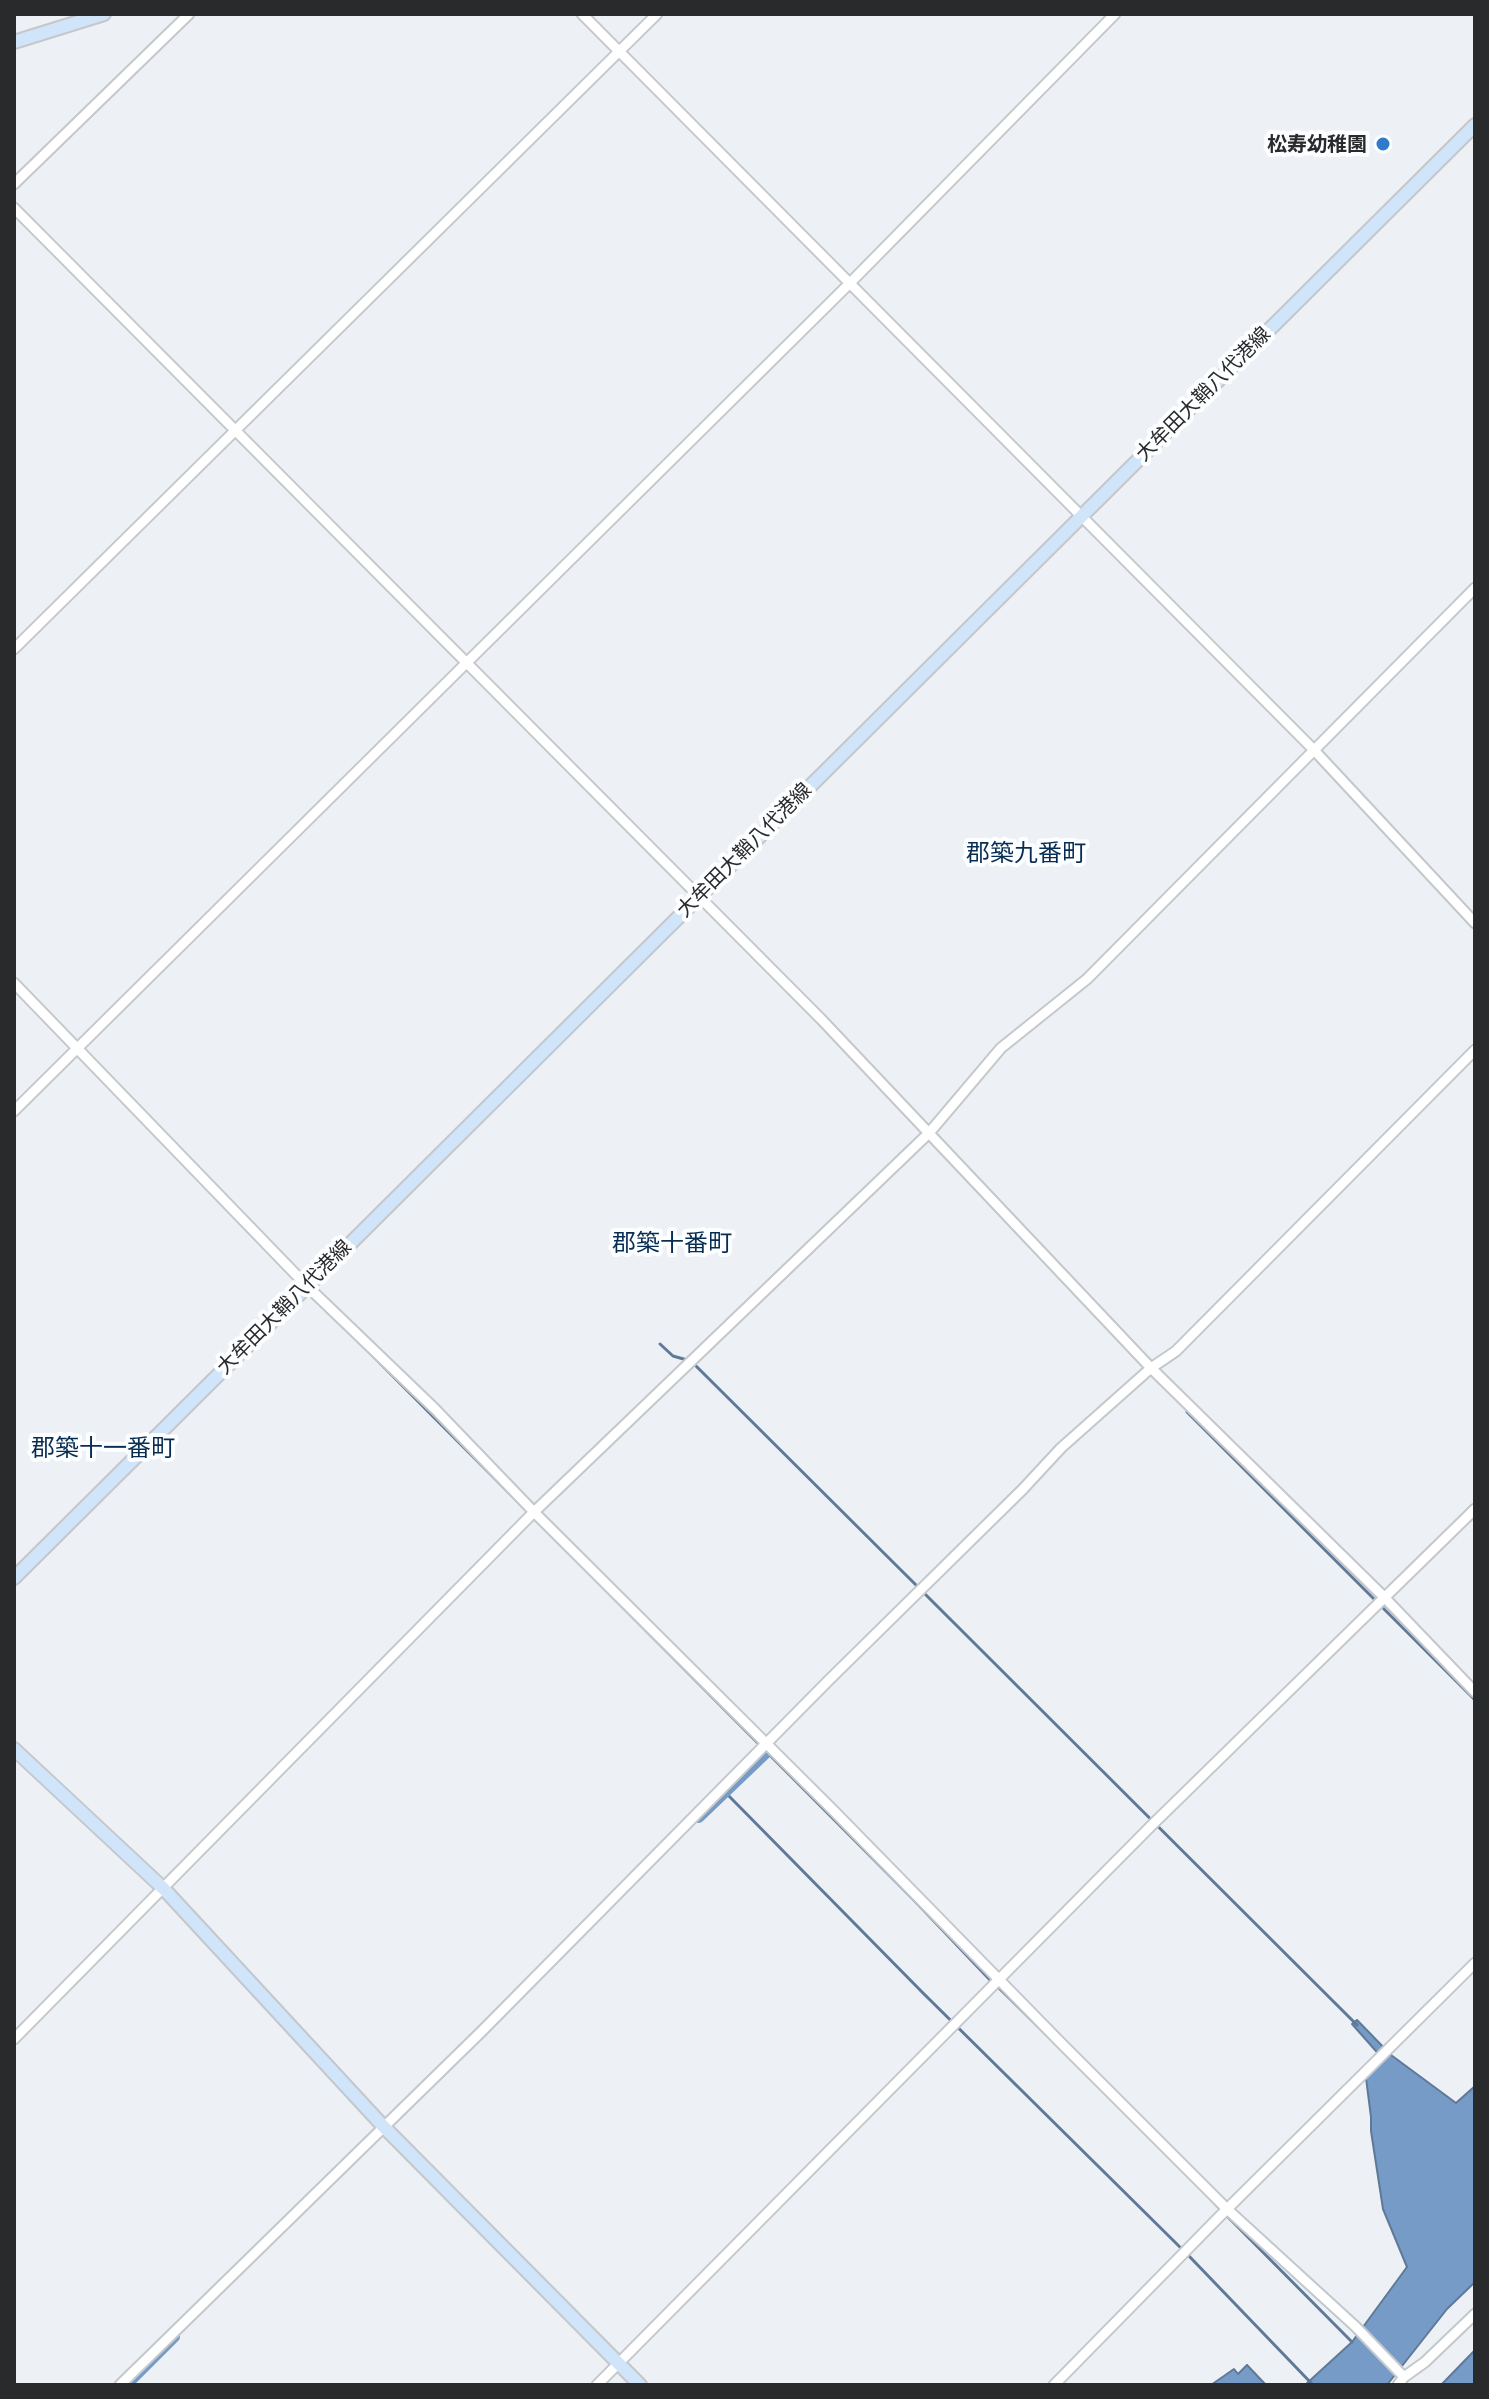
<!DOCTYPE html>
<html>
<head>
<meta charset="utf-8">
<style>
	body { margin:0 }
	#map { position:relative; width:1489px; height:2399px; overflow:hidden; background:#edf1f5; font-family:Barlow,sans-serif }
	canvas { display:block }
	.frame { position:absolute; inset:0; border:16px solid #292a2c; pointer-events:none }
</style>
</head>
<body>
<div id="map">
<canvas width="1489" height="2399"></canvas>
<div class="frame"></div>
</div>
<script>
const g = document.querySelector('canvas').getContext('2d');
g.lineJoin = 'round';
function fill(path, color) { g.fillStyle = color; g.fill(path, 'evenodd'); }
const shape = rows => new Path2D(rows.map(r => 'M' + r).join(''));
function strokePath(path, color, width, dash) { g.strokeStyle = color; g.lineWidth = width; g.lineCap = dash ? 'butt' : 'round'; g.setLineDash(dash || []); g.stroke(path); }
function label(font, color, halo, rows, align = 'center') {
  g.font = font + ' Barlow,"Noto Sans JP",sans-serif'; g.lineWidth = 8; g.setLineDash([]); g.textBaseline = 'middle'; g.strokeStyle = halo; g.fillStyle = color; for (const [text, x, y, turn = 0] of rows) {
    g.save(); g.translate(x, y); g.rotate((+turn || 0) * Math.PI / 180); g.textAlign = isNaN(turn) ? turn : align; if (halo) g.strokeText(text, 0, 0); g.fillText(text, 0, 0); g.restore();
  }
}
const water = shape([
	[1357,2020,1391,2055,1456,2103,1475,2086,1475,2282,1447,2309,1387,2385,1305,2385,1352,2342,1407,2267,1383,2209,1371,2131,1371,2117,1366,2078,1383,2059,1352,2024,1357,2020],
	[1475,2350,1475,2385,1441,2385,1475,2350],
	[1247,2365,1266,2385,1211,2385,1234,2369,1238,2374,1247,2365]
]);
const stream = shape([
	[344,1327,912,1898,991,1981],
	[660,1344,673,1356,687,1360],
	[694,1364,918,1587],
	[1187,1412,1475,1700],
	[924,1593,1357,2025],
	[725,1792,923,1993,1189,2256,1313,2385],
	[997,1986,1094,2082],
	[1204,2192,1221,2210],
	[1226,2215,1352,2342]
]);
const canal = shape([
	[699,1818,767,1753],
	[127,2385,175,2337]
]);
const minor = shape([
	[582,14,1313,749,1475,923],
	[14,184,189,14],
	[14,208,821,1019,1151,1368,1384,1597,1475,1692],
	[14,649,657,14],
	[14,983,306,1285,435,1409,534,1512,834,1811,1063,2045,1227,2209,1356,2327,1404,2377],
	[14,1111,849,284,1115,14],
	[14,2039,534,1512,929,1133,1001,1048,1087,979,1475,588],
	[120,2385,482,2031,829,1680,1023,1489,1061,1448,1151,1368,1176,1351,1475,1050],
	[597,2385,1152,1825,1475,1509],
	[1054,2385,1220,2216,1475,1963],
	[1398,2385,1404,2377,1425,2362,1475,2314]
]);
const secondary = shape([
	[14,42,104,14],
	[14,1578,1475,125],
	[14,1749,164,1889,383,2126,640,2385]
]);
const markers = [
	[1383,144,8,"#2f7aca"]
];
const poiNames = [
	["松寿幼稚園",1367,144]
];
const streetNames = [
	["大牟田大鞘八代港線",1203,394,-45],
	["大牟田大鞘八代港線",744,850,-45],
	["大牟田大鞘八代港線",284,1307,-45]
];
const quarterNames = [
	["郡築九番町",1026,853],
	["郡築十番町",672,1243],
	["郡築十一番町",103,1448]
];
fill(water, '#769bc7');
strokePath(water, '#5f7998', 2);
strokePath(stream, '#5f7998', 3);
strokePath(canal, '#769bc7', 10);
strokePath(minor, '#c4c8cc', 13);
strokePath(secondary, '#c4c8cc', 16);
strokePath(minor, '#fff', 9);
strokePath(secondary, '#d0e4fa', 12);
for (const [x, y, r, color] of markers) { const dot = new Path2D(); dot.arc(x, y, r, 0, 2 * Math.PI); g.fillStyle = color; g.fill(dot); strokePath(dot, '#fdfeff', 3); }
label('bold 20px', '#292a2c', '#fdfeff', poiNames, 'right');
label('20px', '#292a2c', '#fdfeff', streetNames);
label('24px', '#082d53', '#fdfeff', quarterNames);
</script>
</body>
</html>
